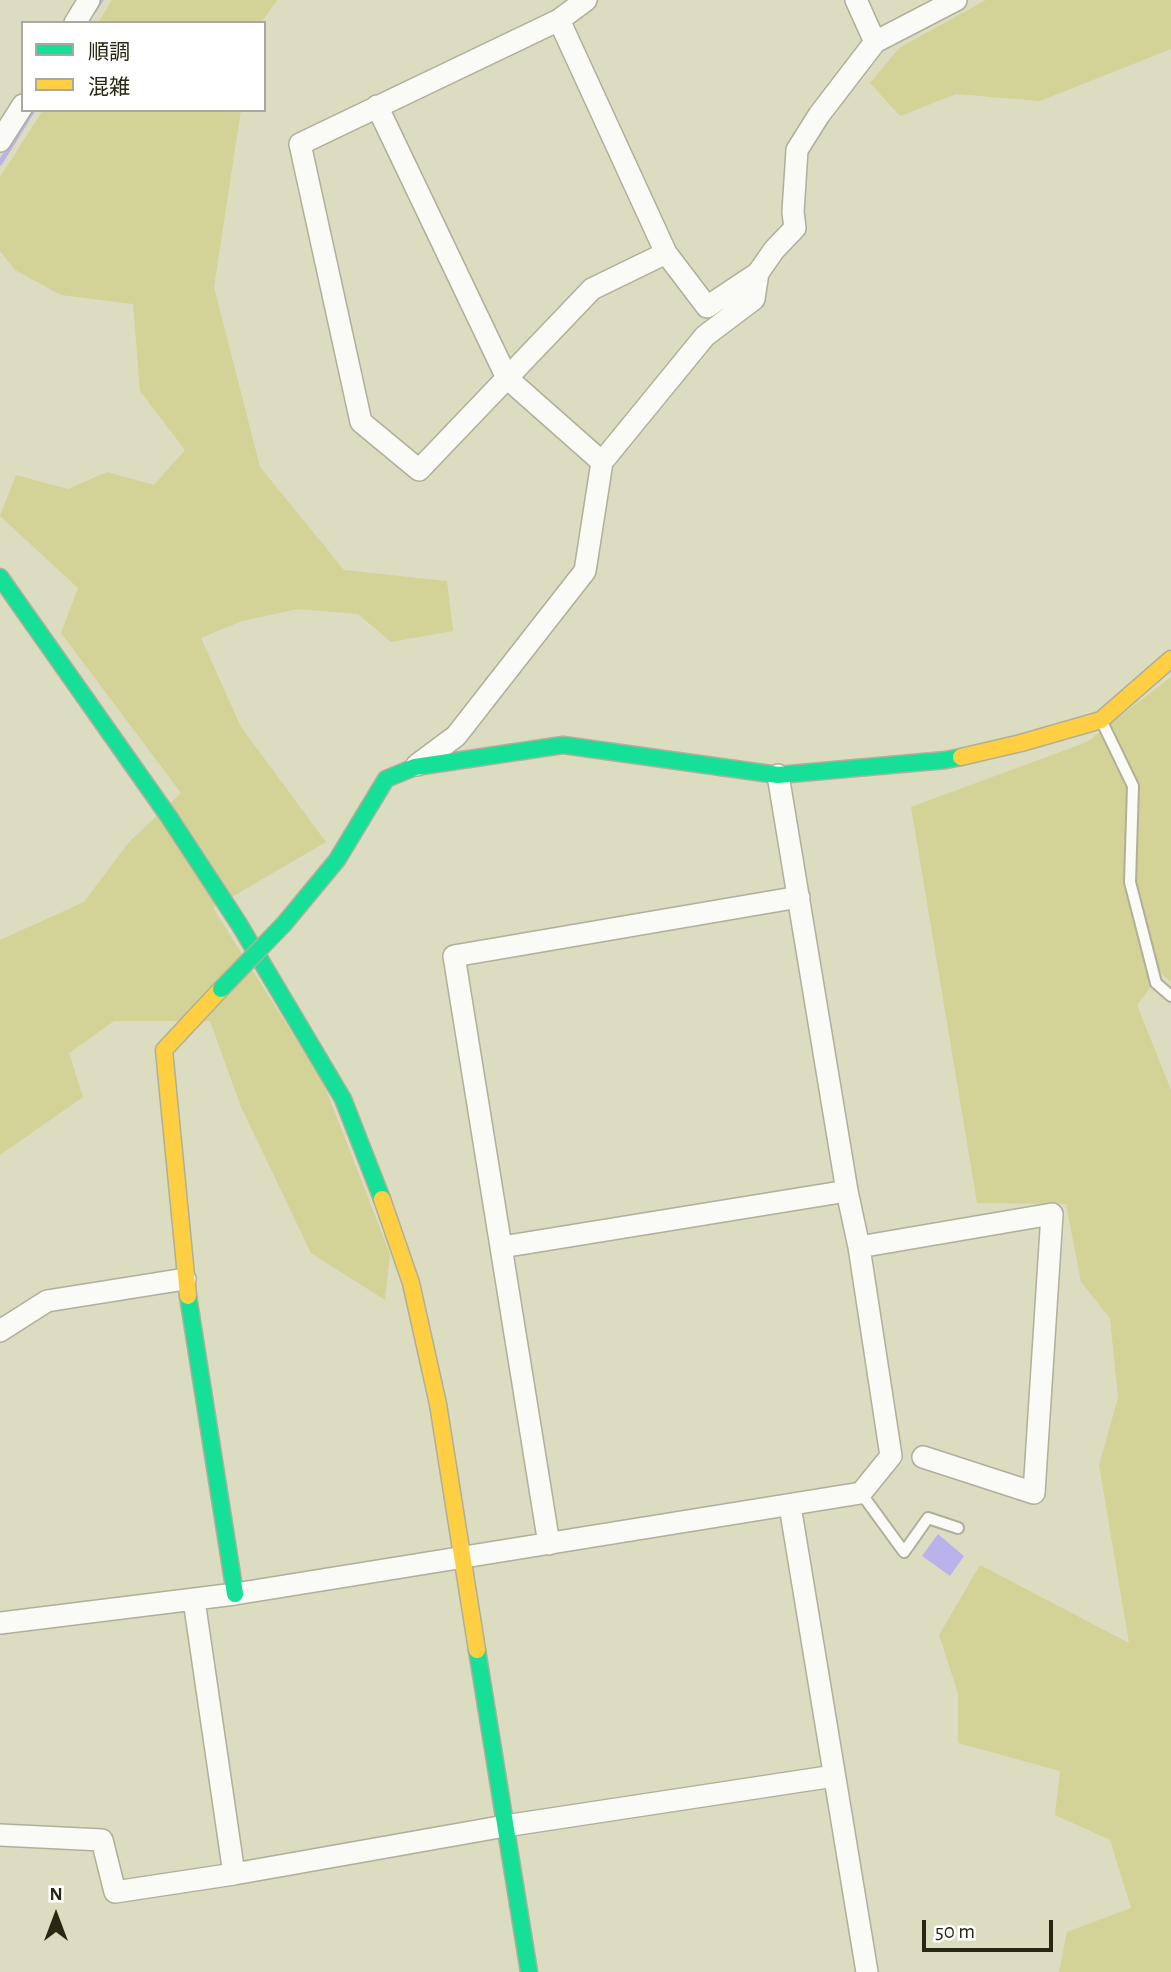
<!DOCTYPE html>
<html>
<head>
<meta charset="utf-8">
<style>
	body { margin:0 }
	#map { position:relative; width:1171px; height:1972px; overflow:hidden; background:#dcdcc1; font-family:"Alegreya Sans","Noto Sans JP",sans-serif }
	canvas { display:block }
	.legend { position:absolute; left:21px; top:21px; width:245px; height:91px; box-sizing:border-box; background:#fff; border:2px solid #a9a9a1; margin:0; padding:9px 12px; list-style:none; font-size:21px; color:#272713 }
	.legend li { display:flex; align-items:center; gap:14px; height:35px }
	.legend b { width:35px; border:2px solid #a9a9a1 }
	.north { position:absolute; left:21px; top:1881px; width:70px; height:70px; -webkit-text-stroke:5px #fff; paint-order:stroke; rotate:0deg; font-size:19px; font-weight:700; line-height:28px; text-align:center; color:#272713 }
	.north::after { content:''; display:block; margin:auto; width:24px; height:32px; background:#272713; clip-path:polygon(50% 0,100% 100%,50% 72%,0 100%) }
	.scale { position:absolute; left:922px; top:1920px; width:131px; height:32px; box-sizing:border-box; border:4px solid #272713; border-top:0; padding-left:9px; font-size:21px; line-height:24px; white-space:nowrap; color:#272713; -webkit-text-stroke:5px #fff; paint-order:stroke }
</style>
</head>
<body>
<div id="map">
<canvas width="1171" height="1972"></canvas>
<ul class="legend">
<li><b style="height:9px;background:#16e098"></b>順調</li>
<li><b style="height:9px;background:#ffcf43"></b>混雑</li>
</ul>
<div class="north">N</div>
<div class="scale">50 m</div>
</div>
<script>
const g = document.querySelector('canvas').getContext('2d');
g.lineJoin = 'round';
function fill(path, color) { g.fillStyle = color; g.fill(path, 'evenodd'); }
const shape = rows => new Path2D(rows.map(r => 'M' + r).join(''));
function strokePath(path, color, width, dash) { g.strokeStyle = color; g.lineWidth = width; g.lineCap = dash ? 'butt' : 'round'; g.setLineDash(dash || []); g.stroke(path); }
const green = shape([
	[112,0,277,0,261,23,98,23],
	[986,0,1171,0,1171,49,1040,101,956,94,900,116,870,83,899,48],
	[43,110,241,110,214,287,260,467,344,570,447,581,453,631,391,642,358,614,298,609,242,621,201,638,241,727,326,842,213,908,323,1082,390,1254,385,1300,311,1253,241,1107,210,1021,114,1021,69,1053,83,1097,0,1155,0,940,84,902,129,842,181,793,61,633,78,588,0,516,16,475,68,489,107,472,154,485,185,450,140,391,133,304,61,295,15,270,0,251,0,177],
	[1171,677,1171,982,1161,973,1137,1005,1171,1090,1171,1972,1059,1972,1067,1932,1131,1908,1110,1840,1055,1815,1060,1771,958,1743,958,1693,939,1635,980,1565,1129,1643,1099,1465,1118,1398,1110,1318,1081,1282,1066,1204,977,1203,911,807,1087,742]
]);
const water = shape([
	[938,1534,964,1556,950,1576,922,1556]
]);
const stream = shape([
	[94,11,101,0],
	[0,163,33,110]
]);
const lane = shape([
	[1102,722,1133,786,1130,882,1156,983,1171,996],
	[861,1493,904,1552,928,1518,958,1528]
]);
const street = shape([
	[586,0,559,20,300,144,361,422,419,470,592,289,666,253],
	[856,0,875,42],
	[559,20,666,253,707,307,758,273,774,250,795,228,793,212,797,150,819,115,875,42,956,0],
	[75,23,89,0],
	[377,106,507,378,602,462],
	[0,141,23,105],
	[417,765,456,736,585,571,602,462,705,336,754,299,758,273],
	[502,1247,847,1191],
	[859,1247,1052,1214,1034,1493,923,1457],
	[0,1331,47,1301,185,1279],
	[790,1506,867,1972],
	[549,1544,454,956,799,897],
	[194,1600,234,1874],
	[0,1623,235,1594,861,1493,891,1456,859,1247,847,1191,778,775],
	[0,1835,102,1840,115,1892,234,1874,505,1826,834,1776]
]);
const fast = shape([
	[0,577,169,817,239,924,343,1099,382,1199],
	[284,924,337,860,386,779,415,767,563,745,778,775,946,760,961,757],
	[188,1296,235,1594],
	[477,1650,529,1972]
]);
const slow = shape([
	[961,757,1021,743,1101,720,1171,659],
	[382,1199,411,1283,438,1404,477,1650],
	[188,1296,164,1050,221,989]
]);
const fastBridge = shape([
	[221,989,284,924]
]);
fill(green, '#d3d297');
fill(water, '#bab3eb');
strokePath(stream, '#bab3eb', 5);
strokePath(lane, '#afaf9a', 14);
strokePath(street, '#afaf9a', 24);
strokePath(fast, '#afaf9a', 19);
strokePath(slow, '#afaf9a', 19);
strokePath(lane, '#fafaf6', 10);
strokePath(street, '#fafaf6', 21);
strokePath(fast, '#16e098', 16);
strokePath(slow, '#ffcf43', 16);
strokePath(fastBridge, '#afaf9a', 19, []);
strokePath(fastBridge, '#16e098', 16);
</script>
</body>
</html>
